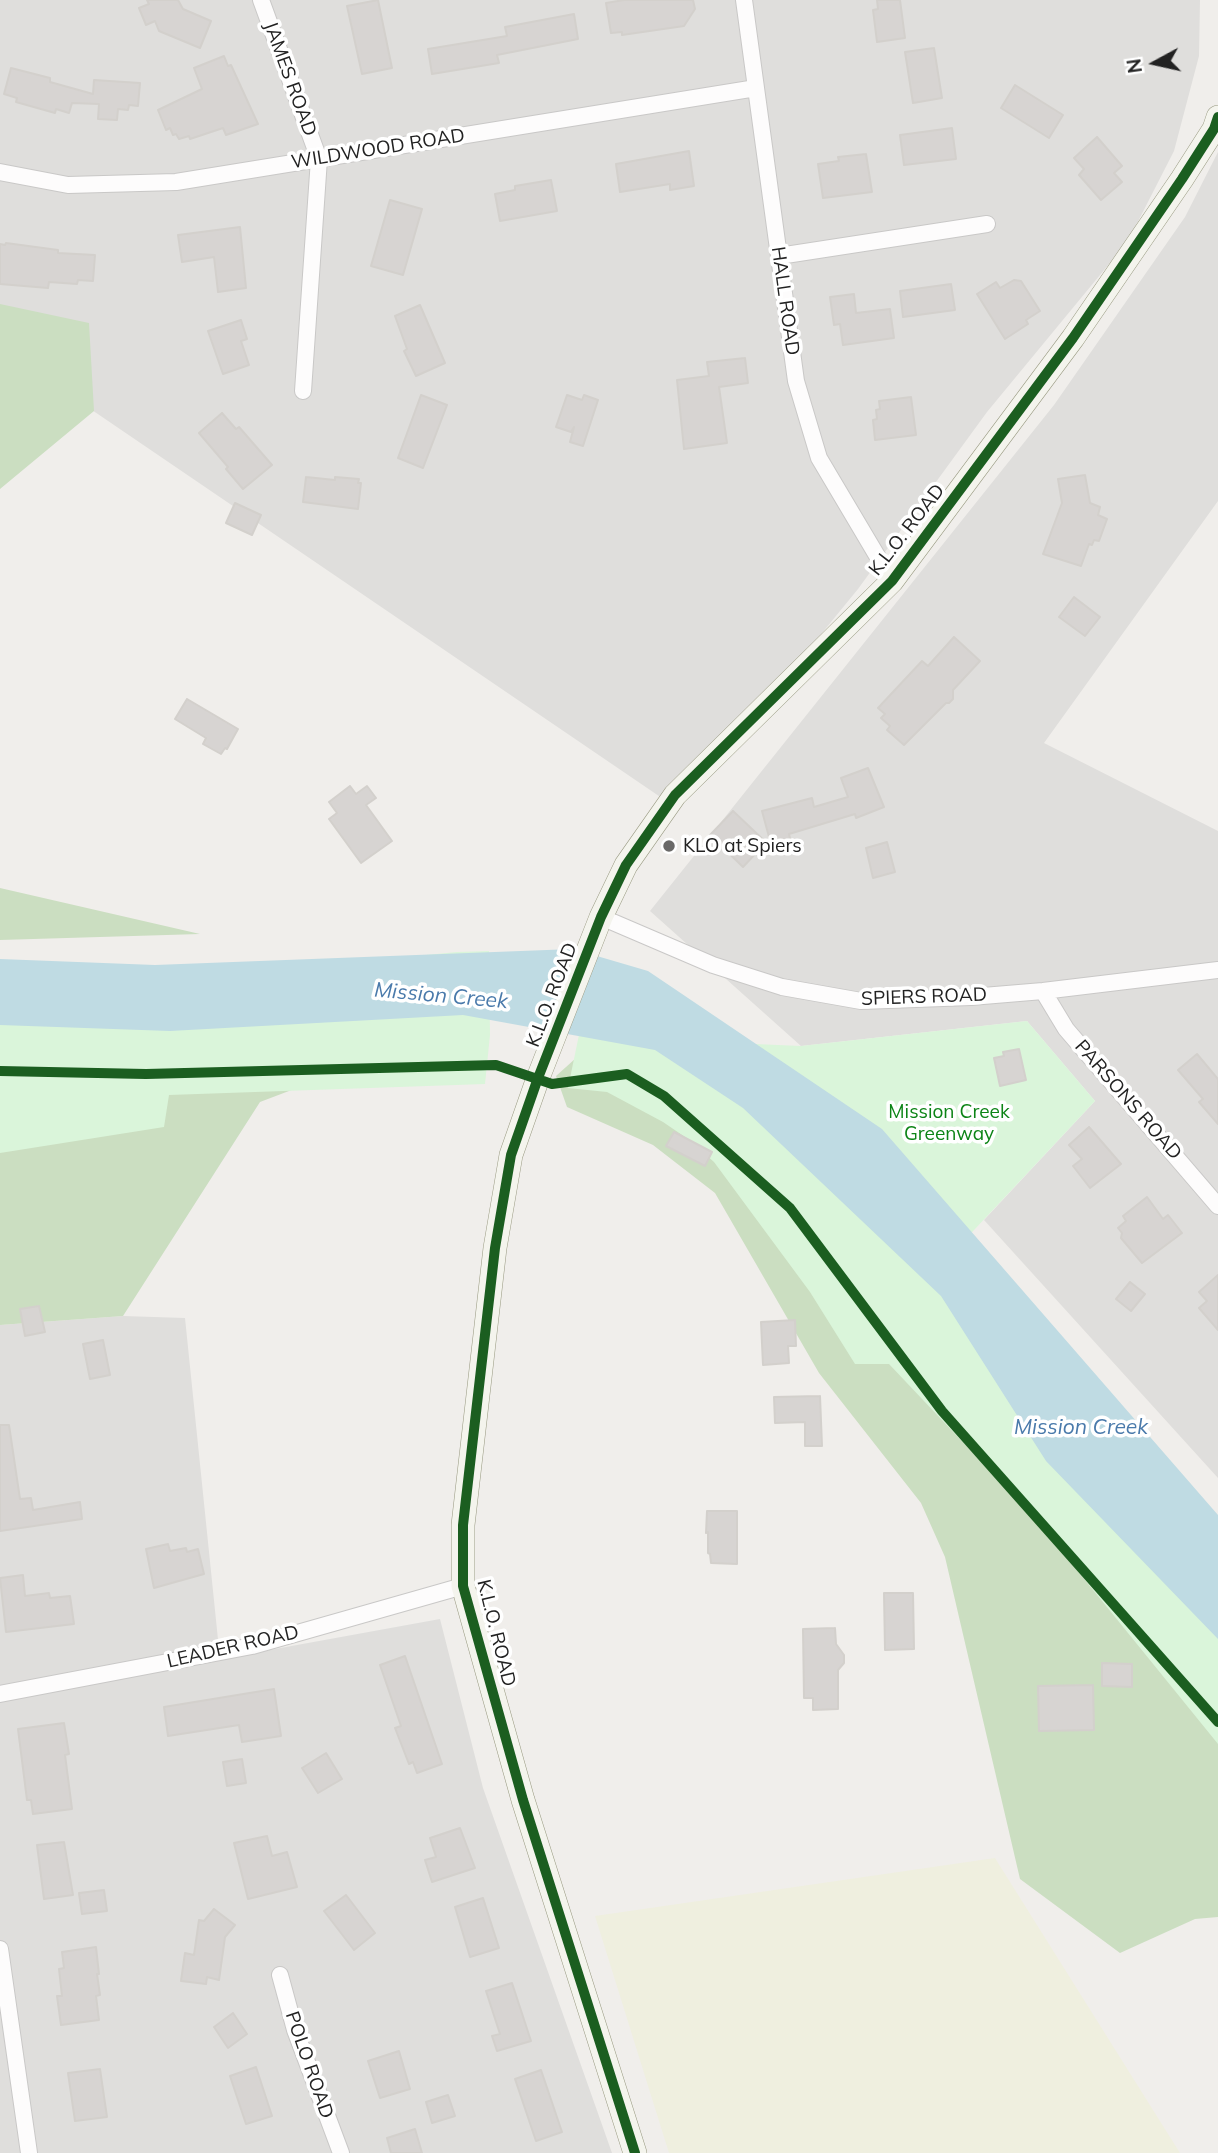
<!DOCTYPE html>
<html>
<head>
<meta charset="utf-8">
<style>
	body { margin:0 }
	#map { position:relative; width:1218px; height:2153px; overflow:hidden; background:#f0eeeb; font-family:Mulish,sans-serif }
	canvas { display:block }
	.north { position:absolute; left:1120px; top:28px; width:70px; height:70px; -webkit-text-stroke:5px #fff; paint-order:stroke; rotate:262deg; font-size:19px; font-weight:700; line-height:28px; text-align:center; color:#222 }
	.north::after { content:''; display:block; margin:auto; width:24px; height:32px; background:#222; clip-path:polygon(50% 0,100% 100%,50% 72%,0 100%) }
</style>
</head>
<body>
<div id="map">
<canvas width="1218" height="2153"></canvas>
<div class="north">N</div>
</div>
<script>
const g = document.querySelector('canvas').getContext('2d');
g.lineJoin = 'round';
function fill(path, color) { g.fillStyle = color; g.fill(path, 'evenodd'); }
const shape = rows => new Path2D(rows.map(r => 'M' + r).join(''));
function strokePath(path, color, width, dash) { g.strokeStyle = color; g.lineWidth = width; g.lineCap = dash ? 'butt' : 'round'; g.setLineDash(dash || []); g.stroke(path); }
function label(font, color, halo, rows, align = 'center') {
  g.font = font + ' Mulish,sans-serif'; g.lineWidth = 7; g.setLineDash([]); g.textBaseline = 'middle'; g.strokeStyle = halo; g.fillStyle = color; for (const [text, x, y, turn = 0] of rows) {
    g.save(); g.translate(x, y); g.rotate((+turn || 0) * Math.PI / 180); g.textAlign = isNaN(turn) ? turn : align; if (halo) g.strokeText(text, 0, 0); g.fillText(text, 0, 0); g.restore();
  }
}
const residential = shape([
	[0,0,1200,0,1199,56,1174,151,1128,241,987,412,858,589,678,809,42,376,0,368],
	[1218,152,1218,501,1044,743,1218,831,1218,1478,984,1220,1095,1101,1027,1021,801,1046,650,911,1054,405,1185,217],
	[123,1316,185,1318,220,1659,440,1619,483,1788,612,2153,0,2153,0,1325]
]);
const farmland = shape([
	[995,1858,1180,2153,669,2153,595,1916]
]);
const forest = shape([
	[0,304,89,323,94,411,0,489],
	[0,888,200,934,0,940],
	[0,1003,310,1083,260,1102,123,1316,0,1325],
	[628,1048,1218,1642,1218,1917,1195,1919,1120,1953,1020,1879,945,1557,921,1503,819,1373,715,1193,653,1145,567,1107,556,1076,576,1058]
]);
const park = shape([
	[489,951,490,1035,485,1084,169,1095,164,1127,0,1153,0,978,301,967,457,952],
	[588,991,755,1044,801,1046,1027,1021,1095,1101,945,1261,1218,1547,1218,1744,1072,1564,1077,1563,889,1364,855,1364,810,1292,714,1162,688,1139,663,1122,607,1092,568,1088]
]);
const water = shape([
	[573,949,648,971,882,1129,1218,1515,1218,1639,1046,1461,941,1296,743,1108,655,1050,463,1015,170,1031,0,1025,0,959,155,965]
]);
const building = shape([
	[147,0,178,0,183,9,211,21,200,48,159,31,155,21,146,25,139,8,149,4,147,0],
	[378,0,392,68,362,74,347,6,378,0],
	[624,0,693,0,695,9,684,26,622,35,622,32,611,33,606,3,624,0],
	[877,0,900,0,905,38,877,42,873,10,878,9,877,0],
	[574,14,578,39,497,55,499,63,432,74,428,49,507,36,505,27,574,14],
	[934,48,942,98,913,103,905,52,934,48],
	[224,56,228,66,231,65,258,124,226,135,223,128,190,139,189,136,179,139,176,134,173,135,170,128,166,130,158,110,202,89,194,68,224,56],
	[11,68,50,78,50,82,93,94,94,80,140,83,138,106,129,105,128,110,118,109,117,120,98,119,99,104,72,103,69,113,56,109,55,113,16,102,17,98,4,94,11,68],
	[1015,85,1063,115,1049,138,1001,108,1015,85],
	[952,128,956,159,904,165,900,135,952,128],
	[1097,137,1122,166,1114,173,1122,182,1101,200,1079,175,1084,169,1074,158,1097,137],
	[689,151,694,186,670,190,670,184,620,192,616,164,689,151],
	[866,154,872,192,823,198,818,164,839,161,838,157,866,154],
	[551,180,557,211,500,221,495,194,515,190,515,186,551,180],
	[390,200,422,209,403,275,371,266,390,200],
	[240,227,246,288,218,292,214,257,182,262,178,235,240,227],
	[6,243,58,250,58,253,95,255,93,281,78,280,77,284,49,282,48,288,0,284,0,244,5,245,6,243],
	[1014,280,1021,281,1040,311,1026,320,1028,324,1005,339,977,294,996,282,1000,288,1014,280],
	[951,284,955,310,903,317,900,291,951,284],
	[854,294,856,313,890,309,894,338,843,345,840,324,834,325,830,297,854,294],
	[420,305,445,363,416,376,404,351,407,349,395,316,420,305],
	[241,320,247,339,241,341,249,365,223,374,208,331,241,320],
	[745,358,748,383,719,387,727,443,684,449,677,380,709,376,707,362,745,358],
	[421,395,447,405,423,468,398,458,421,395],
	[567,395,582,400,584,395,598,400,583,446,570,442,574,427,571,432,556,427,567,395],
	[911,397,916,435,875,440,873,420,877,419,876,410,880,409,879,401,911,397],
	[222,413,236,429,239,427,272,465,243,489,226,469,228,467,199,433,222,413],
	[1085,475,1090,503,1100,507,1098,515,1107,519,1099,541,1094,540,1092,545,1089,544,1081,566,1043,554,1062,503,1058,479,1085,475],
	[306,477,335,480,335,477,359,479,358,483,361,483,358,509,303,502,306,477],
	[235,503,261,515,252,535,226,523,235,503],
	[1074,597,1100,617,1085,636,1059,617,1074,597],
	[954,637,980,661,953,690,953,699,949,703,946,703,904,745,887,730,890,726,881,718,885,714,878,708,922,661,928,666,954,637],
	[187,699,238,729,227,749,225,748,221,754,203,744,206,738,175,719,187,699],
	[868,768,884,807,856,818,855,814,789,834,791,843,772,848,762,811,812,798,814,807,848,797,841,778,868,768],
	[350,786,356,794,367,786,376,798,366,805,392,841,361,863,329,819,337,813,329,802,350,786],
	[733,811,772,848,757,852,743,867,710,835,733,811],
	[887,842,895,872,873,878,866,848,887,842],
	[1019,1049,1026,1080,1000,1086,994,1058,1004,1056,1003,1052,1019,1049],
	[1197,1054,1218,1079,1218,1124,1199,1102,1203,1099,1178,1070,1197,1054],
	[1089,1127,1121,1164,1090,1188,1073,1166,1082,1159,1069,1145,1089,1127],
	[674,1132,712,1152,705,1166,666,1146,674,1132],
	[1147,1197,1163,1219,1168,1215,1182,1233,1142,1263,1121,1238,1122,1233,1118,1228,1126,1221,1123,1216,1147,1197],
	[1218,1275,1218,1330,1199,1308,1207,1301,1199,1292,1218,1275],
	[1130,1282,1145,1294,1131,1311,1116,1299,1130,1282],
	[39,1306,45,1332,25,1336,20,1309,39,1306],
	[795,1320,796,1346,788,1346,789,1363,763,1365,761,1322,795,1320],
	[103,1340,110,1375,90,1379,83,1344,103,1340],
	[820,1396,822,1446,805,1446,805,1422,775,1423,774,1397,820,1396],
	[0,1425,9,1425,20,1499,31,1498,33,1510,80,1502,82,1519,0,1531,0,1425],
	[707,1511,737,1511,737,1564,711,1563,710,1554,708,1553,708,1532,706,1533,707,1511],
	[168,1544,170,1551,186,1548,187,1552,198,1549,204,1574,154,1588,146,1549,168,1544],
	[23,1575,25,1596,49,1593,50,1598,70,1596,74,1624,6,1632,0,1578,23,1575],
	[884,1593,913,1593,914,1649,885,1650,884,1593],
	[835,1628,836,1644,844,1655,844,1663,838,1670,838,1709,813,1710,813,1698,804,1698,803,1629,835,1628],
	[405,1656,442,1764,417,1773,413,1762,409,1764,395,1728,401,1726,380,1665,405,1656],
	[1102,1663,1132,1664,1132,1687,1102,1686,1102,1663],
	[1093,1685,1094,1730,1039,1731,1038,1686,1093,1685],
	[274,1689,281,1736,242,1742,239,1725,168,1736,164,1707,274,1689],
	[64,1723,69,1754,65,1755,72,1809,33,1814,31,1800,27,1800,18,1729,64,1723],
	[326,1753,342,1779,318,1793,302,1768,326,1753],
	[242,1759,246,1783,227,1786,223,1762,242,1759],
	[460,1828,475,1868,432,1882,425,1860,436,1857,430,1838,460,1828],
	[267,1836,272,1856,287,1852,297,1887,248,1899,234,1843,267,1836],
	[64,1842,73,1895,44,1899,37,1845,64,1842],
	[104,1890,107,1911,82,1914,79,1893,104,1890],
	[346,1895,375,1933,354,1950,324,1911,346,1895],
	[483,1898,499,1948,470,1957,455,1907,483,1898],
	[214,1909,235,1925,225,1937,219,1980,207,1977,206,1984,181,1981,185,1953,194,1955,199,1920,204,1921,214,1909],
	[96,1947,99,1974,97,1974,100,1995,96,1996,99,2020,61,2025,57,1996,62,1996,59,1969,64,1968,62,1952,96,1947],
	[512,1983,531,2041,497,2051,492,2036,500,2034,486,1991,512,1983],
	[233,2013,247,2034,228,2048,214,2027,233,2013],
	[399,2051,410,2089,380,2098,368,2061,399,2051],
	[256,2067,272,2116,246,2124,230,2076,256,2067],
	[100,2069,107,2117,75,2121,68,2073,100,2069],
	[541,2070,562,2132,536,2141,515,2079,541,2070],
	[448,2095,455,2116,432,2123,426,2102,448,2095],
	[415,2129,422,2153,391,2153,387,2138,415,2129]
]);
const street = shape([
	[261,0,319,159,303,391],
	[744,0,796,381,819,458,892,581],
	[0,172,68,185,176,182,756,88],
	[779,256,987,224],
	[601,917,713,965,782,987,861,1001,971,997,1043,991,1218,970],
	[1043,991,1066,1029,1218,1206],
	[0,1694,252,1646,463,1586],
	[0,1949,29,2153],
	[280,1975,295,2030,341,2153]
]);
const secondary = shape([
	[635,2153,523,1800,463,1586,463,1525,495,1248,511,1155,538,1078,601,917,626,865,675,795,892,581,1073,338,1182,179,1214,129,1218,117]
]);
const cycleway = shape([
	[0,1071,146,1074,496,1065,552,1084,627,1074,664,1096,790,1208,942,1411,1218,1722],
	[635,2153,523,1800,463,1586,463,1525,495,1248,511,1155,538,1078,601,917,626,865,675,795,892,581,1073,338,1182,179,1214,129,1218,117]
]);
const markers = [
	[669,846,7,"#6a6968"]
];
const streetNames = [
	["JAMES ROAD",290,79,70],
	["WILDWOOD ROAD",378,149,-9],
	["HALL ROAD",785,301,82],
	["K.L.O. ROAD",907,530,-52],
	["K.L.O. ROAD",552,995,-69],
	["SPIERS ROAD",924,997,-2],
	["PARSONS ROAD",1128,1100,49],
	["K.L.O. ROAD",496,1633,76],
	["LEADER ROAD",233,1647,-13],
	["POLO ROAD",309,2065,71]
];
const poiNames = [
	["KLO at Spiers",683,846]
];
const parkNames = [
	["Mission Creek",949,1112],
	["Greenway",949,1134]
];
const waterNames = [
	["Mission Creek",441,996,5],
	["Mission Creek",1081,1428]
];
fill(residential, '#dfdedc');
fill(farmland, '#efefdf');
fill(forest, '#cbdec1');
fill(park, '#daf5da');
fill(water, '#bfdbe3');
fill(building, '#d7d4d2');
strokePath(building, '#d3d0cc', 2);
strokePath(street, '#c9c8c7', 18);
strokePath(secondary, '#999a82', 24);
strokePath(street, '#fdfcfc', 16);
strokePath(secondary, '#f4f4ed', 23);
strokePath(cycleway, '#1b5e20', 10);
for (const [x, y, r, color] of markers) { const dot = new Path2D(); dot.arc(x, y, r, 0, 2 * Math.PI); g.fillStyle = color; g.fill(dot); strokePath(dot, '#fff', 2.5); }
label('19px', '#222', '#fff', streetNames);
label('19px', '#222', '#fff', poiNames, 'left');
label('19px', '#0c8416', '#fff', parkNames);
label('italic 21px', '#4a7aab', '#fff', waterNames);
</script>
</body>
</html>
